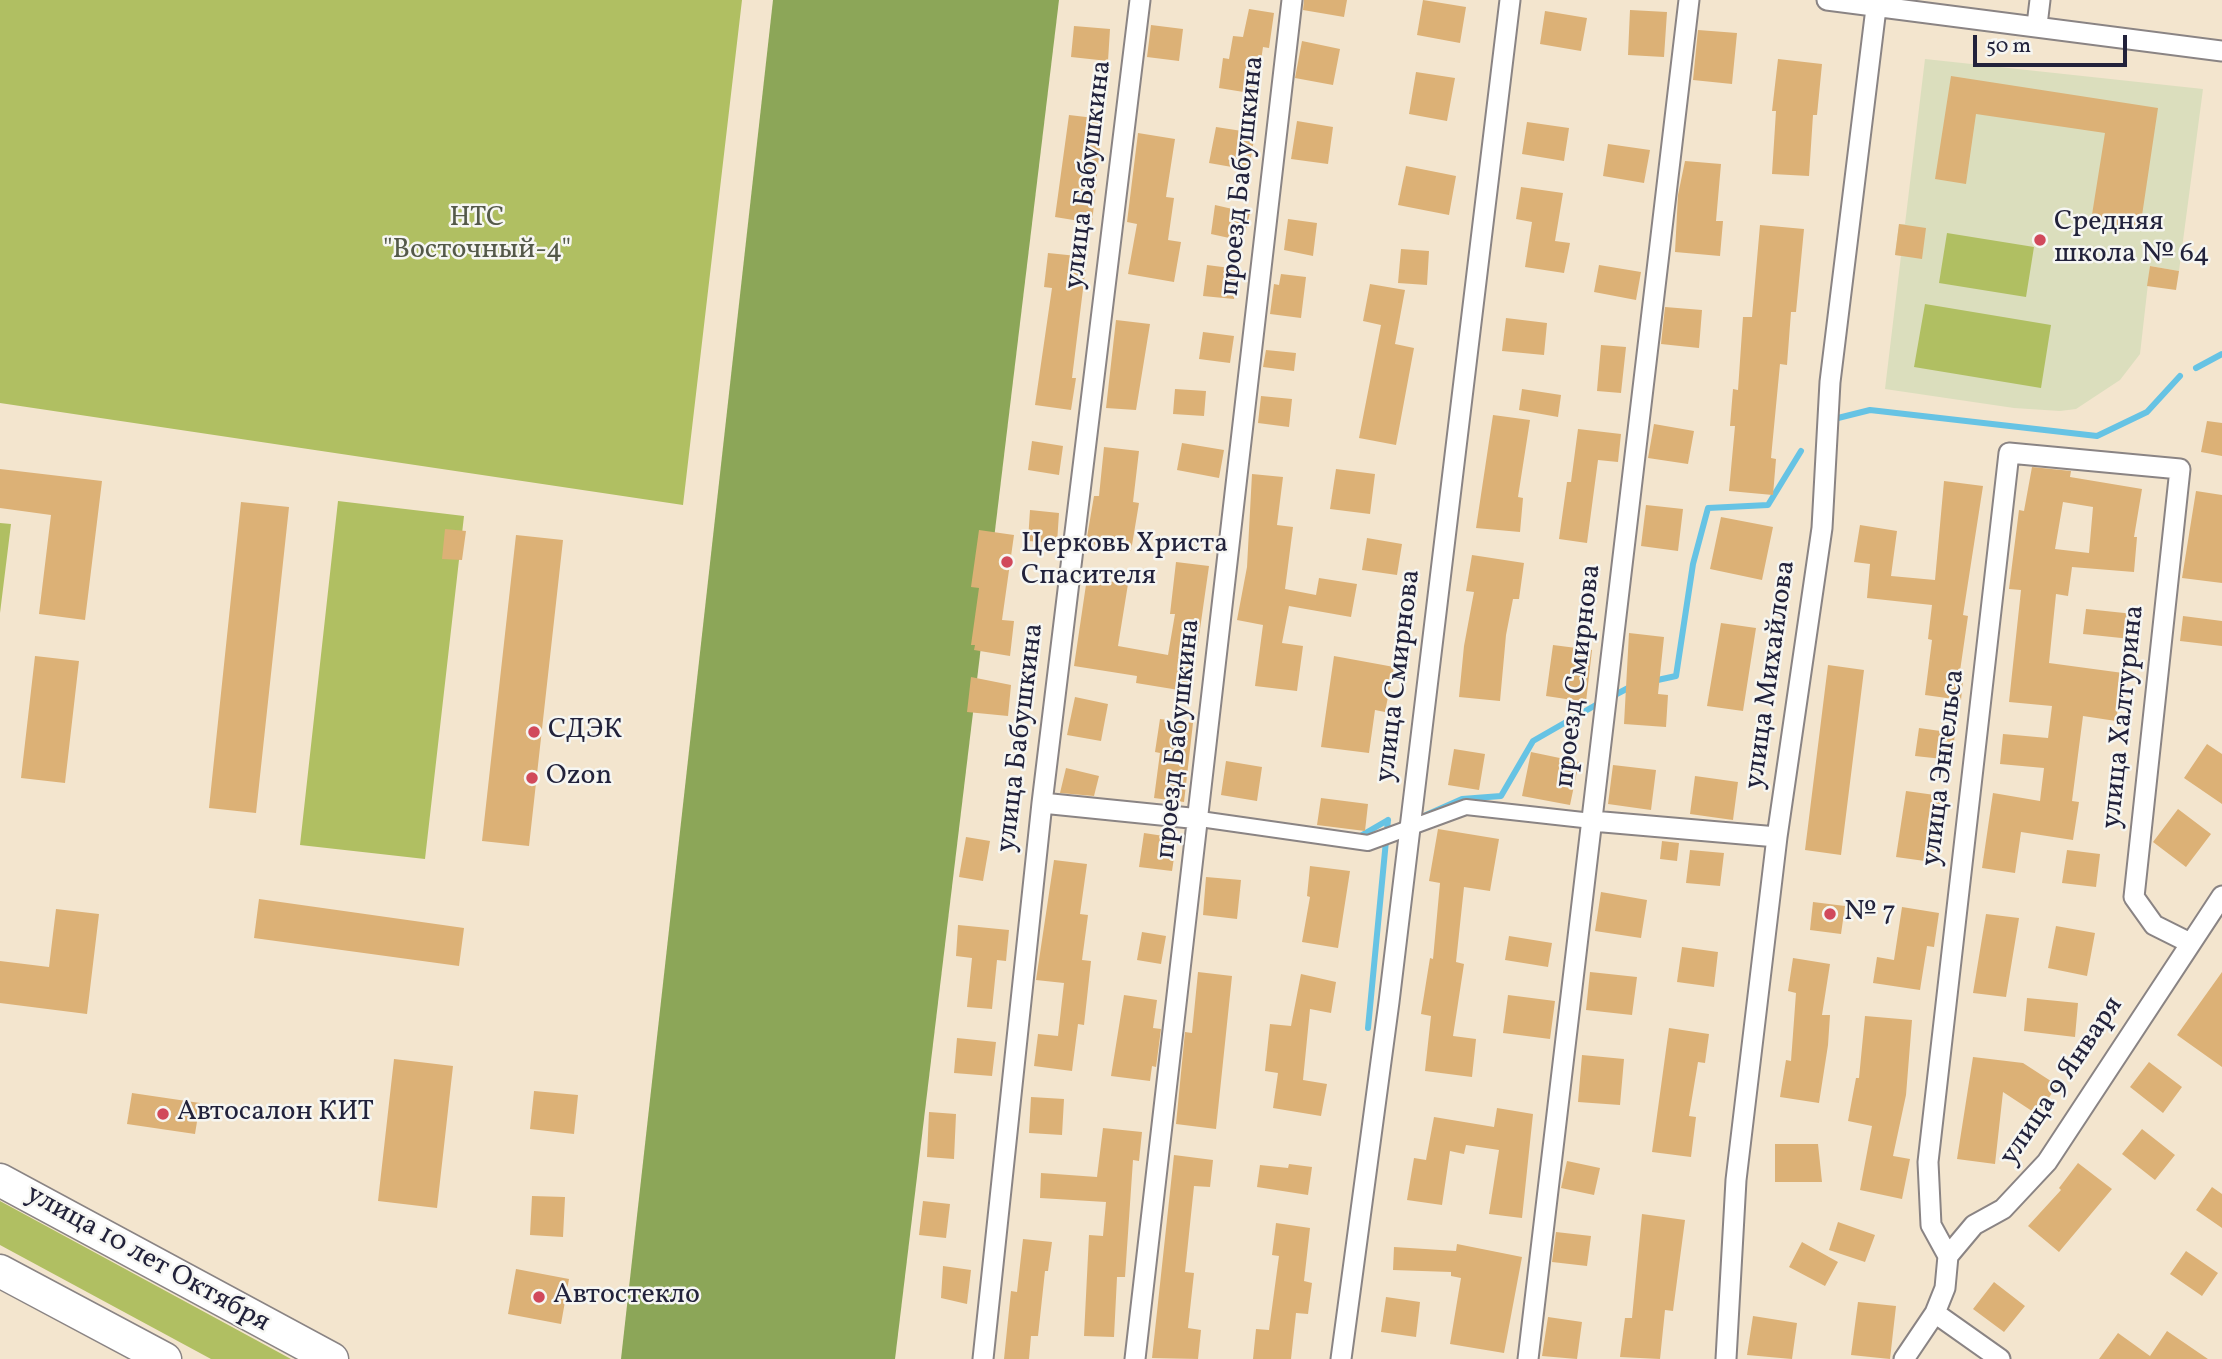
<!DOCTYPE html>
<html>
<head>
<meta charset="utf-8">
<style>
	body { margin:0 }
	#map { position:relative; width:2222px; height:1359px; overflow:hidden; background:#f3e5ce; font-family:Vollkorn,serif }
	canvas { display:block }
	.scale { position:absolute; left:1973px; top:35px; width:154px; height:32px; box-sizing:border-box; border:4px solid #22223b; border-top:0; padding-left:9px; font-size:21px; line-height:24px; white-space:nowrap; color:#22223b; -webkit-text-stroke:5px #f6f6f2; paint-order:stroke }
</style>
</head>
<body>
<div id="map">
<canvas width="2222" height="1359"></canvas>
<div class="scale">50 m</div>
</div>
<script>
const g = document.querySelector('canvas').getContext('2d');
g.lineJoin = 'round';
function fill(path, color) { g.fillStyle = color; g.fill(path, 'evenodd'); }
const shape = rows => new Path2D(rows.map(r => 'M' + r).join(''));
function strokePath(path, color, width, dash) { g.strokeStyle = color; g.lineWidth = width; g.lineCap = dash ? 'butt' : 'round'; g.setLineDash(dash || []); g.stroke(path); }
function label(font, color, halo, rows, align = 'center') {
  g.font = font + ' Vollkorn,serif'; g.lineWidth = 5; g.setLineDash([]); g.textBaseline = 'middle'; g.strokeStyle = halo; g.fillStyle = color; for (const [text, x, y, turn = 0] of rows) {
    g.save(); g.translate(x, y); g.rotate((+turn || 0) * Math.PI / 180); g.textAlign = isNaN(turn) ? turn : align; if (halo) g.strokeText(text, 0, 0); g.fillText(text, 0, 0); g.restore();
  }
}
const built = shape([
	[1925,59,2203,89,2179,271,2150,266,2140,354,2120,380,2076,409,2060,411,2014,408,1885,389,1901,256,1895,255,1899,224,1905,224]
]);
const green = shape([
	[0,0,742,0,683,505,0,403],
	[1947,233,2034,247,2026,297,1939,283],
	[1925,304,2051,325,2041,388,1914,367],
	[338,501,464,516,425,859,300,845],
	[0,523,11,524,0,613],
	[0,1201,291,1359,211,1359,0,1245]
]);
const forest = shape([
	[773,0,1059,0,895,1359,621,1359]
]);
const stream = shape([
	[2196,368,2222,354],
	[1838,418,1870,410,2097,436,2147,412,2180,376],
	[1653,681,1676,676,1693,564,1708,508,1768,505,1801,451],
	[1611,697,1632,686],
	[1426,815,1462,799,1501,796,1533,741,1601,702],
	[1357,838,1388,820],
	[1368,1028,1388,820]
]);
const building = shape([
	[1304,0,1347,0,1344,17,1303,10],
	[1423,0,1466,7,1460,43,1417,35],
	[1249,9,1274,13,1269,48,1263,47,1256,94,1219,88,1223,58,1229,59,1233,36,1243,37],
	[1630,10,1667,12,1664,57,1628,55],
	[1545,11,1587,18,1581,51,1540,44],
	[1151,25,1183,29,1179,61,1147,57],
	[1074,26,1110,29,1108,61,1071,57],
	[1698,30,1737,33,1732,84,1693,80],
	[1302,41,1340,49,1333,85,1295,78],
	[1778,59,1822,64,1817,115,1813,115,1809,176,1772,174,1776,111,1772,111],
	[1416,72,1455,78,1447,121,1409,114],
	[1951,76,2158,108,2140,229,2091,221,2105,133,1976,114,1966,184,1935,179],
	[1069,115,1103,119,1092,223,1055,217],
	[1297,121,1333,127,1328,164,1291,159],
	[1527,122,1569,128,1564,161,1522,154],
	[1216,127,1255,133,1249,170,1209,163],
	[1138,133,1175,139,1166,197,1174,198,1168,240,1181,242,1174,282,1128,274,1137,224,1127,222],
	[1608,144,1650,150,1644,183,1603,176],
	[1685,161,1721,164,1716,221,1723,221,1720,256,1675,252,1678,195],
	[1406,166,1456,176,1449,215,1398,205],
	[1521,187,1563,193,1555,241,1570,243,1564,273,1525,267,1532,222,1516,219],
	[1215,205,1250,213,1243,241,1211,234],
	[1288,219,1317,223,1313,256,1284,250],
	[1899,224,1926,228,1922,259,1895,255],
	[1760,225,1804,229,1796,312,1791,312,1787,365,1780,364,1771,458,1776,459,1773,495,1729,491,1735,426,1730,426,1733,389,1738,390,1743,317,1752,317],
	[1401,249,1429,251,1427,285,1398,283],
	[1048,253,1087,257,1072,378,1076,378,1071,410,1035,405,1052,288,1044,287],
	[1207,265,1238,269,1234,299,1203,296],
	[1599,265,1641,272,1636,300,1594,292],
	[2150,266,2179,271,2176,290,2147,286],
	[1281,274,1306,277,1301,318,1270,314,1274,284,1279,285],
	[1370,284,1405,290,1395,344,1414,348,1396,445,1359,438,1381,325,1363,321],
	[1665,307,1702,310,1699,348,1661,344],
	[1506,318,1547,323,1544,355,1502,351],
	[1116,320,1150,324,1136,410,1106,408],
	[1203,332,1234,336,1230,363,1199,359],
	[1601,345,1626,347,1621,393,1597,391],
	[1266,350,1296,353,1294,371,1263,367],
	[1175,389,1206,391,1204,416,1173,414],
	[1522,389,1561,395,1558,417,1519,410],
	[1261,396,1292,399,1289,427,1258,423],
	[1493,415,1530,420,1518,497,1523,498,1520,532,1476,528],
	[2207,421,2222,423,2222,456,2201,452],
	[1654,424,1694,431,1688,464,1648,458],
	[1578,429,1621,434,1618,462,1598,460,1587,543,1559,539,1567,482,1571,482],
	[1032,441,1063,446,1059,475,1028,470],
	[1182,443,1224,450,1219,478,1177,470],
	[1104,447,1139,451,1133,502,1139,503,1131,551,1086,543,1094,496,1099,496],
	[2032,467,2071,471,2070,477,2142,489,2134,537,2137,537,2134,572,2072,567,2068,596,2056,594,2049,663,2123,673,2116,721,2083,716,2072,801,2079,802,2073,840,2021,832,2015,873,1982,868,1993,793,2040,801,2044,768,2000,764,2003,734,2048,738,2052,706,2009,702,2021,590,2009,589,2019,510,2024,511],
	[2063,502,2093,507,2089,553,2055,549],
	[0,469,102,481,85,620,39,614,51,515,0,508],
	[1336,469,1375,474,1370,514,1330,509],
	[1252,474,1283,477,1277,525,1293,527,1285,589,1316,595,1319,578,1357,584,1351,617,1289,606,1282,643,1303,646,1297,691,1255,686,1263,625,1237,620,1247,567],
	[1944,481,1983,486,1963,615,1968,616,1960,671,1964,671,1961,700,1925,695,1932,640,1928,639,1932,605,1867,598,1870,564,1854,562,1860,525,1897,531,1891,576,1935,580],
	[2196,491,2222,495,2222,583,2182,578],
	[241,502,289,507,256,813,209,808],
	[1646,505,1683,509,1678,551,1641,546],
	[1030,510,1059,513,1057,543,1028,541],
	[1721,517,1773,527,1762,580,1710,569],
	[445,529,466,531,462,560,442,559],
	[979,530,1014,535,1002,620,1014,621,1010,656,974,650,975,645,971,645,979,588,971,587],
	[516,535,563,540,529,846,482,841],
	[1367,538,1402,544,1397,575,1362,570],
	[1472,555,1524,563,1519,599,1513,599,1506,635,1500,701,1459,697,1464,646,1474,592,1466,591],
	[1176,562,1209,566,1191,692,1136,683,1137,676,1074,666,1087,578,1128,584,1118,646,1168,655,1175,614,1170,614],
	[2086,609,2134,614,2131,639,2083,634],
	[2183,616,2222,621,2222,646,2180,641],
	[1721,623,1756,628,1743,711,1707,706],
	[1629,633,1664,637,1658,694,1668,695,1666,727,1624,724],
	[1553,645,1592,650,1586,702,1546,696],
	[35,656,79,661,65,783,21,778],
	[1334,656,1394,667,1385,712,1375,710,1369,753,1321,747],
	[1828,665,1864,670,1841,855,1805,850],
	[971,677,1011,685,1008,716,967,712],
	[1075,697,1108,704,1101,741,1067,735],
	[1160,719,1193,723,1184,802,1154,798,1160,753,1155,752],
	[1919,728,1955,733,1952,760,1915,756],
	[2207,744,2222,754,2222,804,2184,778],
	[1454,749,1485,754,1479,790,1448,785],
	[1531,752,1579,762,1570,805,1522,796],
	[1226,761,1262,767,1257,801,1221,795],
	[1613,765,1656,770,1651,810,1608,804],
	[1066,768,1099,776,1094,796,1060,793],
	[1695,776,1738,782,1733,820,1690,814],
	[1906,791,1942,796,1932,862,1896,857],
	[1321,798,1368,804,1365,831,1317,825],
	[2178,809,2211,834,2186,867,2153,842],
	[1438,829,1499,839,1490,891,1464,887,1456,962,1464,964,1453,1036,1476,1039,1472,1077,1425,1071,1431,1016,1421,1014,1430,958,1433,959,1440,883,1429,881],
	[1144,833,1177,838,1172,871,1139,867],
	[966,837,990,841,983,881,959,877],
	[1662,841,1679,843,1677,861,1660,859],
	[1690,850,1724,853,1720,886,1686,883],
	[2067,850,2100,854,2096,887,2062,883],
	[1054,860,1087,864,1080,914,1088,915,1082,960,1091,961,1084,1025,1078,1024,1072,1071,1034,1066,1038,1034,1058,1036,1064,983,1036,980],
	[1310,866,1350,871,1338,948,1302,942,1310,897,1307,896],
	[1206,877,1241,880,1237,919,1203,915],
	[1601,892,1647,900,1641,938,1595,931],
	[259,899,464,928,459,966,254,938],
	[1813,902,1845,906,1841,934,1810,930],
	[1902,907,1939,913,1934,947,1927,946,1920,990,1873,983,1877,957,1894,960],
	[56,909,99,914,87,1014,0,1003,0,961,49,967],
	[1986,914,2019,918,2006,997,1973,993],
	[958,925,1009,930,1006,961,997,960,992,1009,967,1007,972,958,956,956],
	[2056,926,2095,933,2087,976,2048,968],
	[1142,932,1166,936,1161,964,1137,960],
	[1509,936,1552,943,1548,967,1505,960],
	[1682,947,1718,952,1714,987,1677,982],
	[1793,958,1830,964,1822,1015,1830,1015,1828,1045,1819,1103,1780,1097,1786,1060,1791,1061,1796,993,1788,991],
	[1198,972,1232,976,1216,1129,1176,1124,1185,1032,1192,1033],
	[1590,972,1637,977,1632,1015,1586,1010],
	[2222,972,2222,1067,2177,1035],
	[1301,974,1336,982,1331,1013,1310,1009,1303,1080,1327,1084,1321,1116,1273,1108,1278,1073,1265,1071,1270,1024,1291,1026],
	[1124,995,1157,1000,1153,1028,1161,1029,1156,1067,1152,1066,1150,1081,1111,1076],
	[1508,995,1555,1001,1550,1039,1503,1033],
	[2027,998,2078,1003,2075,1037,2024,1031],
	[1865,1016,1912,1020,1906,1095,1893,1156,1910,1159,1902,1199,1860,1190,1872,1126,1848,1121,1856,1078,1859,1078],
	[1669,1028,1709,1034,1705,1063,1698,1062,1689,1116,1696,1117,1691,1157,1652,1152],
	[957,1038,996,1042,992,1076,954,1073],
	[1582,1055,1624,1059,1620,1105,1578,1102],
	[1973,1057,2023,1063,2057,1085,2038,1115,2003,1092,1995,1164,1957,1159],
	[394,1059,453,1066,437,1208,378,1201],
	[2149,1062,2182,1087,2163,1113,2130,1087],
	[534,1091,578,1095,574,1134,530,1129],
	[132,1093,200,1103,195,1134,127,1124],
	[1031,1097,1064,1099,1062,1135,1029,1133],
	[1497,1108,1533,1114,1522,1218,1489,1214,1499,1150,1466,1145,1464,1154,1450,1151,1442,1205,1407,1200,1414,1158,1426,1160,1434,1117,1494,1127],
	[929,1112,956,1114,954,1159,927,1157],
	[1103,1128,1142,1132,1139,1161,1133,1160,1125,1277,1117,1277,1114,1337,1084,1336,1089,1235,1103,1236,1106,1202,1040,1198,1041,1173,1097,1177],
	[2142,1129,2175,1155,2155,1180,2122,1154],
	[1775,1144,1818,1144,1822,1182,1775,1182],
	[1174,1155,1213,1160,1210,1187,1194,1186,1185,1272,1194,1273,1188,1328,1201,1330,1198,1359,1152,1358],
	[1567,1161,1600,1168,1594,1195,1561,1188],
	[2078,1163,2112,1189,2059,1252,2028,1226,2061,1190,2059,1188],
	[1289,1164,1312,1167,1308,1195,1257,1187,1260,1165,1288,1168],
	[2212,1187,2222,1194,2222,1228,2196,1210],
	[532,1196,565,1197,563,1237,530,1235],
	[923,1201,950,1204,946,1238,919,1235],
	[1642,1214,1685,1220,1673,1311,1665,1310,1660,1359,1620,1357,1625,1318,1632,1318],
	[1838,1222,1875,1235,1865,1262,1829,1250],
	[1276,1223,1310,1228,1304,1281,1312,1283,1308,1314,1296,1313,1291,1359,1253,1359,1256,1329,1269,1330,1279,1256,1272,1255],
	[1556,1232,1591,1236,1587,1266,1552,1262],
	[1023,1239,1052,1242,1048,1271,1045,1271,1038,1336,1031,1336,1029,1359,1004,1359,1011,1291,1017,1292],
	[1802,1242,1838,1262,1825,1286,1789,1267],
	[1457,1244,1522,1257,1504,1353,1450,1344,1461,1278,1451,1276,1451,1272,1393,1270,1394,1247,1456,1251],
	[2186,1251,2218,1273,2202,1296,2170,1274],
	[943,1266,971,1270,967,1304,941,1298],
	[516,1269,569,1279,561,1324,508,1314],
	[1994,1282,2025,1306,2004,1332,1973,1309],
	[1386,1297,1420,1302,1416,1337,1381,1332],
	[1858,1302,1896,1306,1890,1359,1851,1355],
	[1753,1316,1797,1323,1792,1359,1747,1355],
	[1548,1317,1582,1322,1577,1359,1542,1356],
	[2167,1331,2208,1359,2099,1359,2118,1333,2150,1356]
]);
const pedestrian = shape([
	[1200,819,1368,843,1466,807,1592,821]
]);
const minor = shape([
	[1827,0,2222,51],
	[2037,25,2040,0],
	[1042,803,1200,819],
	[1592,821,1777,837],
	[1948,1256,1931,1225,1928,1162,2009,453,2180,469,2134,897,2154,925,2190,943],
	[1935,1313,2000,1359],
	[983,1359,1042,803,1140,0],
	[1135,1359,1292,0],
	[1341,1359,1389,1002,1510,0],
	[1528,1359,1689,0],
	[1726,1359,1736,1180,1777,837,1822,528,1830,382,1877,0],
	[1904,1359,1935,1313,1945,1288,1948,1256,1974,1225,2003,1209,2047,1162,2222,896]
]);
const primary = shape([
	[0,1180,332,1359],
	[0,1271,165,1359]
]);
const markers = [
	[2040,240,7,"#d1495b"],
	[1007,562,7,"#d1495b"],
	[534,732,7,"#d1495b"],
	[532,778,7,"#d1495b"],
	[1830,914,7,"#d1495b"],
	[163,1114,7,"#d1495b"],
	[539,1297,7,"#d1495b"]
];
const streetNames = [
	["улица Бабушкина",1090,175,-83],
	["проезд Бабушкина",1244,176,-84],
	["улица Михайлова",1772,675,-82],
	["улица Смирнова",1400,676,-83],
	["проезд Смирнова",1580,676,-83],
	["улица Халтурина",2125,717,-84],
	["улица Бабушкина",1022,738,-83],
	["проезд Бабушкина",1180,739,-84],
	["улица Энгельса",1945,768,-83],
	["улица 9 Января",2063,1082,-56],
	["улица 10 лет Октября",147,1260,29]
];
const parkNames = [
	["НТС",477,220],
	["\"Восточный-4\"",477,252]
];
const poiNames = [
	["Средняя",2054,224],
	["школа № 64",2054,256],
	["Церковь Христа",1021,546],
	["Спасителя",1021,578],
	["СДЭК",548,732],
	["Ozon",546,778],
	["№ 7",1844,914],
	["Автосалон КИТ",177,1114],
	["Автостекло",553,1297]
];
fill(built, '#dbdebd');
fill(green, '#b0bf62');
fill(forest, '#8ca658');
strokePath(stream, '#66c3e4', 6);
fill(building, '#dcb176');
strokePath(pedestrian, '#8a8484', 18);
strokePath(minor, '#8a8484', 23);
strokePath(primary, '#8a8484', 35);
strokePath(pedestrian, '#fff', 14);
strokePath(minor, '#fff', 19);
strokePath(primary, '#fff', 32);
for (const [x, y, r, color] of markers) { const dot = new Path2D(); dot.arc(x, y, r, 0, 2 * Math.PI); g.fillStyle = color; g.fill(dot); strokePath(dot, '#f6f6f2', 2.5); }
label('28px', '#22223b', '#f6f6f2', streetNames);
label('28px', '#545949', '#f6f6f2', parkNames);
label('28px', '#22223b', '#f6f6f2', poiNames, 'left');
</script>
</body>
</html>
